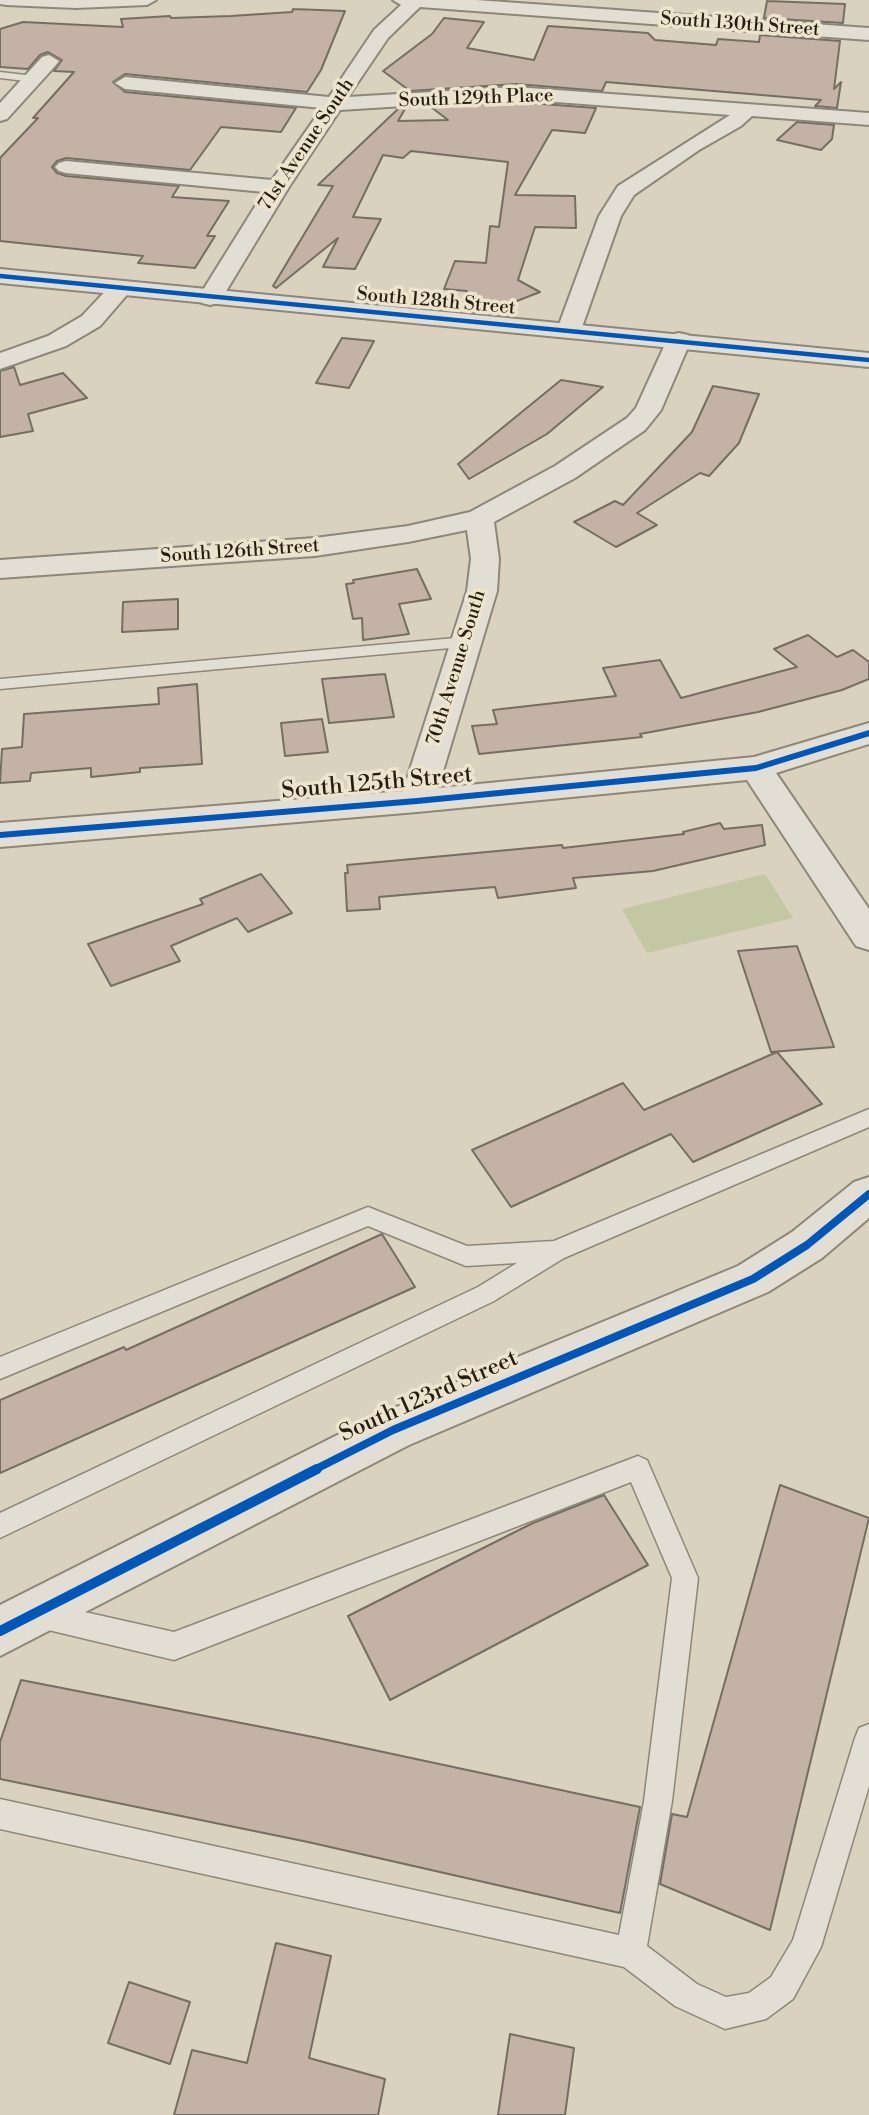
<!DOCTYPE html>
<html>
<head>
<meta charset="utf-8">
<style>
	body { margin:0 }
	canvas { display:block; background:#dad2be }
</style>
</head>
<body>
<canvas width="869" height="2115"></canvas>
<script>
const g = document.querySelector('canvas').getContext('2d');
g.lineJoin = 'round';
function fill(path, color) { g.fillStyle = color; g.fill(path, 'evenodd'); }
const shape = rows => new Path2D(rows.map(r => 'M' + r).join(''));
function strokePath(path, color, width, dash) { g.strokeStyle = color; g.lineWidth = width; g.lineCap = dash ? 'butt' : 'round'; g.setLineDash(dash || []); g.stroke(path); }
function label(font, color, halo, rows, align = 'center') {
  g.font = font + ' "Libre Bodoni",serif'; g.lineWidth = 7; g.setLineDash([]); g.textBaseline = 'middle'; g.strokeStyle = halo; g.fillStyle = color; for (const [text, x, y, turn = 0] of rows) {
    g.save(); g.translate(x, y); g.rotate((+turn || 0) * Math.PI / 180); g.textAlign = isNaN(turn) ? turn : align; if (halo) g.strokeText(text, 0, 0); g.fillText(text, 0, 0); g.restore();
  }
}
const green = shape([
	[765,874,793,918,647,953,622,909]
]);
const building = shape([
	[767,1,845,4,843,23,764,18,767,1],
	[293,9,345,11,321,70,307,92,125,74,113,82,125,92,296,108,281,132,221,127,190,170,66,158,57,161,52,167,57,173,66,176,179,186,172,197,229,201,207,236,215,236,195,268,138,263,143,256,0,241,0,158,38,118,33,118,74,72,54,71,62,60,48,52,40,55,28,69,0,67,0,29,23,22,123,27,121,19,170,16,171,18,231,16,292,12,293,9],
	[444,18,484,22,467,48,534,60,548,26,648,33,655,40,716,45,718,39,759,42,760,35,840,41,834,89,841,82,837,108,815,106,821,100,606,82,602,91,516,84,410,91,383,71,432,34,444,18],
	[516,102,596,108,585,133,552,130,515,195,575,196,576,228,535,227,518,280,540,292,486,313,459,311,467,291,444,289,455,261,486,263,490,226,499,227,508,162,411,151,403,158,383,155,353,217,381,219,355,269,323,267,338,238,276,288,273,286,333,186,318,185,398,109,405,109,398,121,448,120,431,107,516,102],
	[797,122,834,125,832,139,821,150,777,140,797,122],
	[342,338,374,341,349,388,316,383,342,338],
	[14,367,20,385,63,373,87,398,28,414,33,431,0,437,0,371,14,367],
	[561,380,603,387,547,434,469,479,458,464,561,380],
	[713,386,759,394,739,443,709,476,700,473,637,513,657,525,616,547,574,522,615,501,623,505,692,432,713,386],
	[417,569,431,599,399,604,409,634,363,640,362,618,353,619,346,584,354,583,353,580,417,569],
	[178,599,178,629,122,632,123,602,178,599],
	[808,635,837,657,853,650,869,662,869,679,842,690,758,712,640,734,642,737,479,754,472,726,497,724,493,710,616,696,603,668,660,660,681,698,797,667,774,649,808,635],
	[385,674,394,717,329,723,322,679,385,674],
	[197,684,202,764,140,768,140,772,91,777,91,768,31,773,30,781,0,783,2,749,22,747,24,714,159,704,158,688,197,684],
	[322,719,328,752,285,756,281,723,322,719],
	[720,823,724,829,762,825,765,845,653,871,573,878,576,888,498,898,495,887,379,897,380,909,347,911,345,873,348,873,347,865,562,845,563,848,684,834,683,832,720,823],
	[261,874,292,913,248,932,237,918,171,946,180,961,111,986,88,944,203,904,200,899,261,874],
	[797,946,834,1047,771,1052,738,951,797,946],
	[777,1052,822,1104,693,1162,671,1134,511,1207,472,1150,623,1083,644,1110,777,1052],
	[382,1234,415,1287,0,1473,0,1400,124,1347,126,1350,382,1234],
	[780,1485,869,1518,770,1930,660,1884,672,1814,687,1817,780,1485],
	[604,1495,648,1565,390,1700,348,1616,533,1523,604,1495],
	[21,1680,318,1738,640,1807,620,1913,308,1842,0,1779,0,1742,21,1680],
	[276,1943,331,1956,309,2058,385,2079,378,2115,174,2115,192,2050,247,2063,276,1943],
	[129,1982,190,2002,170,2064,108,2043,129,1982],
	[510,2034,574,2048,565,2115,498,2115,510,2034]
]);
const service = shape([
	[0,72,34,76,39,79,34,82,0,78,0,72],
	[466,637,472,638,474,642,472,646,0,689,0,679,466,637],
	[869,1109,869,1127,564,1258,494,1301,0,1538,0,1513,478,1287,517,1263,466,1266,368,1226,0,1379,0,1357,368,1207,467,1246,554,1241,869,1109],
	[638,1456,647,1460,698,1578,672,1801,647,1946,697,1984,726,1997,749,1993,771,1977,793,1940,855,1738,859,1728,869,1724,869,1786,821,1947,793,1999,766,2019,725,2029,675,2006,624,1967,0,1829,0,1799,619,1935,644,1801,672,1578,631,1482,174,1660,40,1628,30,1624,27,1615,30,1606,40,1602,174,1632,638,1456]
]);
const minor = shape([
	[0,0,156,0,147,5,76,8,6,5,0,4,0,0],
	[393,0,476,0,869,28,869,40,420,7,388,38,348,97,516,87,869,113,869,125,752,116,741,126,699,150,634,195,621,216,581,330,578,335,569,337,560,335,557,330,599,216,618,186,730,115,516,99,340,110,289,187,222,298,218,303,210,305,202,303,198,298,264,192,66,173,59,171,55,167,59,163,66,161,272,180,322,108,125,89,115,83,125,77,329,97,374,30,401,5,393,0],
	[49,55,59,61,56,65,7,119,0,121,0,103,42,57,49,55],
	[120,282,128,284,132,289,100,326,66,346,0,369,0,353,48,336,82,316,112,284,120,282],
	[679,333,688,335,691,340,661,410,645,430,575,478,494,522,499,559,497,591,438,788,754,757,869,723,869,744,776,773,869,909,869,950,856,946,747,780,417,812,0,847,0,823,403,791,467,591,471,559,467,530,408,542,315,556,0,578,0,560,315,538,408,526,470,512,555,466,627,418,636,408,667,340,670,335,679,333],
	[869,1177,869,1218,822,1258,768,1292,409,1445,0,1656,0,1605,377,1415,738,1266,792,1232,854,1182,869,1177]
]);
const tertiary = shape([
	[0,269,869,353,869,367,0,283,0,269]
]);
const cyclewayFar3 = shape([
	[0,276,869,360]
]);
const cyclewayFar2 = shape([
	[0,835,417,801,756,768,869,733]
]);
const cyclewayFar1 = shape([
	[314,1470,393,1430,753,1279,807,1245,869,1194]
]);
const cycleway = shape([
	[0,1631,317,1469]
]);
const farStreetnames = [
	["South 130th Street",740,25,4],
	["South 129th Place",476,99,-2],
	["71st Avenue South",307,145,-56],
	["South 128th Street",436,302,5],
	["South 126th Street",240,552,-4],
	["70th Avenue South",457,668,-73]
];
const streetNames = [
	["South 125th Street",377,784,-5],
	["South 123rd Street",429,1397,-24]
];
fill(green, '#c3c7a4');
fill(building, '#c3b2a5');
strokePath(building, '#746e63', 2);
strokePath(service, '#8c877a', 3);
strokePath(minor, '#8c877a', 4);
strokePath(tertiary, '#8c877a', 4);
fill(service, '#e2ded4');
fill(minor, '#e2ded4');
fill(tertiary, '#e2ded4');
strokePath(cyclewayFar3, '#0057b8', 4.5);
strokePath(cyclewayFar2, '#0057b8', 6);
strokePath(cyclewayFar1, '#0057b8', 8);
strokePath(cycleway, '#0057b8', 10);
label('19px', '#261e12', '#eee4ce', farStreetnames);
label('23px', '#261e12', '#eee4ce', streetNames);
</script>
</body>
</html>
